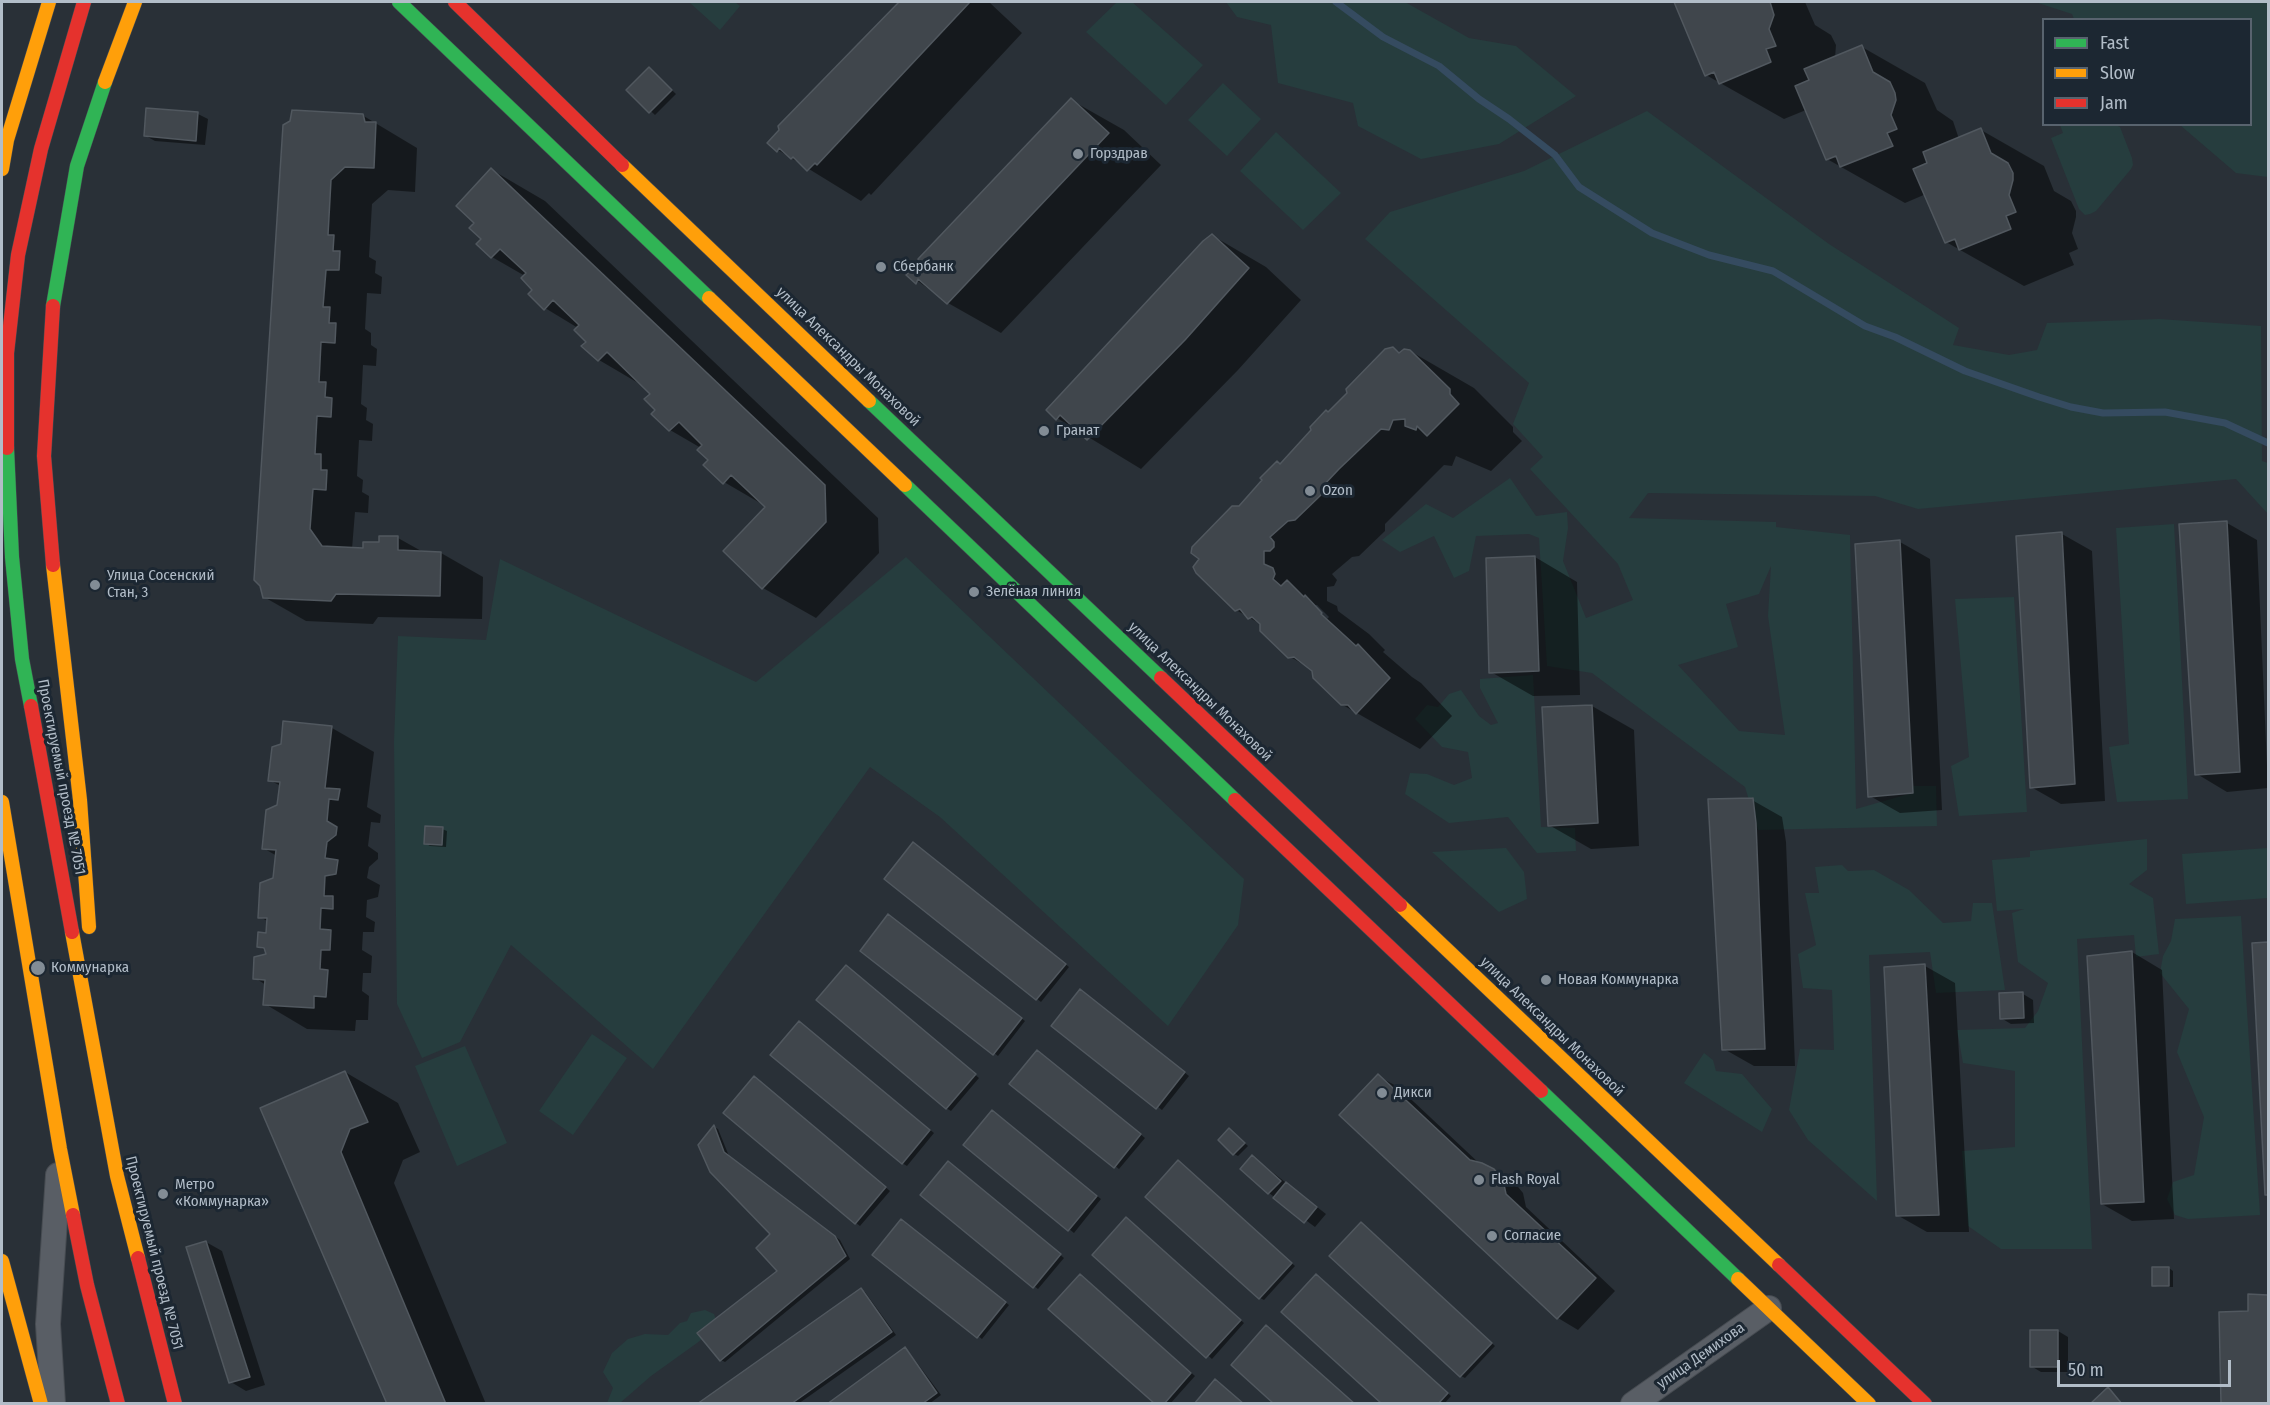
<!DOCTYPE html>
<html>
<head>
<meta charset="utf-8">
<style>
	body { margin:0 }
	#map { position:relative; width:2270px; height:1405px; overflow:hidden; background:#293037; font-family:"Fira Sans Condensed",sans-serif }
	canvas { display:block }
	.frame { position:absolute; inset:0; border:3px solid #b2bdc8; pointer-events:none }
	.legend { position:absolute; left:2042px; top:18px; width:210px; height:108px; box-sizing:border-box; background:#1c2732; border:2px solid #58636e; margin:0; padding:8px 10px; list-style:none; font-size:18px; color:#b2bdc8 }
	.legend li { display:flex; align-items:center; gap:12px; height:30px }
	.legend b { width:30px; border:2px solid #58636e }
	.scale { position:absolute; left:2057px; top:1360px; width:174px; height:27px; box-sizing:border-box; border:3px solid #b2bdc8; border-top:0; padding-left:8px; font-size:18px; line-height:21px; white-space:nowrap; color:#b2bdc8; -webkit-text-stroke:4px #1c2732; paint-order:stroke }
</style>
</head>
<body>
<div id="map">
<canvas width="2270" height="1405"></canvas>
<div class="frame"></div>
<ul class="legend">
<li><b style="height:8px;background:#30b455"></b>Fast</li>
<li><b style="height:8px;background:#ff9f0a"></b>Slow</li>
<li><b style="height:8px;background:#e5322d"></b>Jam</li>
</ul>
<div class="scale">50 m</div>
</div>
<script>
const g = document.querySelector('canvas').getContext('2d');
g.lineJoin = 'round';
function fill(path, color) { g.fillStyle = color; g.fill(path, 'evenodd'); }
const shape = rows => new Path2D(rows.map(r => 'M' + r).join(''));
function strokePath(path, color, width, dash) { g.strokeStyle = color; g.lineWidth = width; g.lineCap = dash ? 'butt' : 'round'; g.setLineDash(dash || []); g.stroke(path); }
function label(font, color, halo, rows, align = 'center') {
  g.font = font + ' "Fira Sans Condensed",sans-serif'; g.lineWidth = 6; g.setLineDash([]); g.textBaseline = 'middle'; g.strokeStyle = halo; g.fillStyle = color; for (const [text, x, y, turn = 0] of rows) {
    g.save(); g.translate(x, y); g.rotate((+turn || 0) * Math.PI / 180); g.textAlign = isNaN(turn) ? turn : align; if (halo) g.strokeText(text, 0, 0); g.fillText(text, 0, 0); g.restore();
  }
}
const green = shape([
	[689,2,735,2,740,6,720,30],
	[1117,2,1132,2,1203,65,1166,105,1086,32],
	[1226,2,1405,2,1469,38,1516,46,1576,96,1499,144,1421,159,1358,126,1353,103,1278,83,1271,25,1237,17],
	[2035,2,2268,2,2268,177,2236,173,2180,125,2250,124,2250,20,2074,19,2072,14],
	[1223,83,1261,119,1227,156,1188,120],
	[1647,111,1829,244,1959,328,1953,345,2009,355,2037,350,2047,323,2159,319,2261,326,2262,461,2268,463,2268,514,2236,479,1918,509,1875,496,1648,493,1629,518,1776,522,1776,527,1850,535,1856,809,1912,793,1913,786,1936,786,1937,826,1758,830,1745,787,1592,673,1547,666,1539,538,1529,534,1476,536,1469,571,1454,578,1434,536,1400,552,1382,540,1426,504,1453,518,1510,478,1536,516,1567,512,1568,528,1563,561,1586,618,1633,600,1618,564,1530,469,1543,457,1513,424,1529,383,1365,239,1390,212,1524,171],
	[1771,566,1768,616,1785,735,1739,731,1678,665,1738,647,1726,604,1759,594],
	[2060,125,2116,125,2120,127,2132,158,2133,165,2131,169,2096,211,2090,214,2085,215,2079,209,2051,138,2063,133],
	[1276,132,1341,193,1303,230,1240,171],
	[2174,524,2188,799,2117,802,2109,747,2129,744,2116,528],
	[906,557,1244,879,1238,925,1168,1026,940,817,870,767,653,1069,511,945,460,1042,422,1058,397,1004,394,742,398,636,486,640,500,559,756,682],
	[2014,597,2027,812,1959,816,1951,766,1969,757,1955,599],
	[1533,675,1541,827,1575,828,1576,851,1537,853,1508,817,1449,823,1405,794,1410,773,1427,774,1454,785,1472,778,1468,752,1442,747,1415,719,1427,705,1438,707,1449,694,1461,690,1479,716,1491,725,1498,723,1480,688,1480,679],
	[2147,839,2147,870,2129,884,2153,898,2159,954,2136,957,2134,935,2077,939,2092,1249,2001,1249,1968,1226,1962,1151,2015,1147,2015,1071,1963,1063,1957,1030,2025,1028,2038,1011,2048,983,2018,962,2012,913,2024,909,1997,911,1992,860,2030,857,2030,851],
	[1506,848,1524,872,1527,899,1499,912,1432,852],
	[2268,848,2268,898,2186,904,2182,854],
	[1842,865,1848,871,1874,870,1909,890,1943,923,1971,921,1973,903,1992,903,2005,990,1936,993,1930,952,1869,955,1877,1201,1808,1140,1789,1110,1800,1049,1834,1050,1832,990,1803,988,1798,954,1816,945,1805,893,1819,893,1815,867],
	[2241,916,2260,1215,2188,1219,2175,1215,2167,1199,2173,1182,2194,1175,2204,1117,2177,1052,2189,1009,2160,973,2163,956,2171,941,2175,919],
	[592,1034,627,1058,573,1135,539,1111],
	[465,1046,507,1143,457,1166,415,1066],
	[1704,1053,1713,1060,1716,1071,1742,1074,1772,1109,1762,1132,1684,1083],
	[705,1310,714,1314,718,1326,697,1343,651,1376,620,1403,607,1403,613,1388,603,1372,612,1353,628,1339,645,1334,668,1335,680,1323,687,1321,691,1313]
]);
const shadow = shape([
	[900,2,989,2,1022,33,871,195,869,193,861,201,778,150,780,127],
	[1678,2,1805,2,1815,25,1831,35,1836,45,1835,58,1862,47,1925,83,1937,110,1953,121,1959,139,1981,130,2044,166,2054,191,2071,201,2076,211,2076,217,2072,233,2078,249,2069,253,2074,265,2024,286,1946,242,1926,194,1905,203,1827,159,1806,110,1784,119,1706,75,1676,3],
	[653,72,676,94,655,115,628,90],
	[1071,100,1124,130,1161,165,1001,333,948,303,908,274,922,262],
	[198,114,208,119,205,145,155,141,146,136],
	[362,115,417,148,415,192,388,190,372,204,369,257,376,261,375,273,382,277,381,294,367,293,365,329,371,333,371,345,377,349,376,366,363,365,361,404,367,408,366,420,373,424,372,441,359,440,357,476,363,480,362,492,369,496,368,513,355,512,352,549,364,550,398,538,423,552,441,553,483,577,482,619,378,617,373,624,306,621,264,597,284,126],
	[492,170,545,201,878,518,879,553,816,618,763,588,767,507,724,482,701,448,670,430,653,414,657,409,652,394,645,387,599,360,578,328,545,308,525,276,492,257,476,223],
	[1213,236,1266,267,1301,300,1238,370,1141,469,1057,418],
	[1393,349,1401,353,1410,351,1474,388,1513,427,1513,432,1522,441,1491,471,1456,456,1452,466,1444,465,1385,524,1385,531,1359,556,1352,557,1332,574,1337,580,1334,586,1327,587,1327,601,1337,606,1338,611,1369,634,1385,650,1383,652,1412,677,1421,683,1452,716,1420,749,1341,704,1314,671,1289,656,1262,625,1236,610,1239,508],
	[1313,605,1317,605,1329,617,1327,619],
	[2227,523,2257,540,2268,788,2227,792,2197,774],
	[2062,534,2092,551,2105,801,2061,804,2031,787],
	[1900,542,1930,559,1942,810,1900,813,1870,796],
	[1535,557,1577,582,1580,695,1533,696,1491,672],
	[1592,706,1634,730,1639,846,1591,849,1549,825],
	[285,722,332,728,374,752,367,807,381,815,380,823,371,822,368,846,378,853,378,859,369,867,367,878,380,885,378,897,367,900,366,917,375,922,374,932,363,932,362,950,372,956,371,973,363,973,362,991,369,996,368,1020,356,1020,355,1031,307,1029,265,1004,266,985,255,978,268,955,267,951,258,947,268,934,269,922,260,917,274,879,277,856,263,848,278,806,281,786,269,780,282,745],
	[1752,800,1782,817,1786,842,1795,1066,1754,1066,1724,1049],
	[442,829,447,831,446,847,430,846,425,843],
	[918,846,1069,967,1041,1002,886,878],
	[893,918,1025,1021,998,1056,994,1053],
	[2268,943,2268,1196,2266,1194,2254,945],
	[2132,952,2162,970,2174,1219,2132,1221,2102,1204],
	[1925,966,1955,983,1969,1232,1927,1232,1897,1215],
	[851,969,979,1078,951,1111,946,1108],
	[1085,994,1189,1076,1162,1110,1054,1026],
	[2023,994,2033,1000,2034,1023,2011,1024,2001,1018],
	[803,1025,934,1133,907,1166,902,1163],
	[1041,1054,1145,1138,1119,1169,1012,1083],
	[345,1072,398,1103,420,1152,403,1160,394,1183,486,1404,388,1404,262,1108],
	[1378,1076,1398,1087,1480,1164,1514,1182,1523,1193,1526,1207,1615,1291,1578,1330,1558,1318,1341,1115],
	[755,1078,890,1191,860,1226,856,1223],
	[996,1114,1101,1199,1074,1233,965,1145],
	[714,1127,718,1129,729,1156,840,1240,850,1259,725,1362,721,1360,779,1271,772,1234,711,1171],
	[1230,1130,1248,1146,1238,1156,1234,1154],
	[1253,1157,1326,1214,1315,1227,1269,1193,1242,1169],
	[1183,1165,1295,1266,1264,1300,1260,1298],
	[953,1166,1064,1258,1038,1289,1034,1286],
	[1131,1222,1244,1323,1212,1359,1094,1255],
	[1361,1223,1495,1346,1465,1378,1461,1376],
	[905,1224,1009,1305,982,1339,978,1336],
	[206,1242,222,1251,265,1385,246,1391,231,1382],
	[2169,1268,2173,1271,2173,1287,2158,1287,2153,1285],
	[1316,1275,1451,1396,1444,1404,1384,1404],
	[1084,1278,1195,1376,1170,1404,1157,1404],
	[861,1290,865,1292,896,1335,798,1404,699,1404],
	[2249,1296,2268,1296,2268,1404,2223,1404,2250,1313],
	[2031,1331,2058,1331,2068,1337,2068,1372,2041,1372,2031,1366],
	[905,1349,909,1352,941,1395,929,1404,829,1404]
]);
const stream = shape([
	[1336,2,1383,37,1439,66,1479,99,1509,119,1555,155,1579,187,1652,233,1709,255,1773,271,1865,326,1895,337,1965,371,2039,397,2071,407,2103,413,2165,412,2225,423,2268,443]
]);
const building = shape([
	[899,2,970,2,817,165,815,163,807,171,793,157,791,159,779,148,777,152,767,143,779,130,778,126,899,2],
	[1674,2,1770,2,1774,15,1769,29,1776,46,1766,49,1771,62,1719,84,1714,72,1705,76,1674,2],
	[1862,45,1873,72,1890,82,1895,93,1896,100,1891,115,1897,129,1887,133,1893,146,1840,167,1836,156,1826,160,1795,86,1809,80,1804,69,1862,45],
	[649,67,672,90,649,113,626,90,649,67],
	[1071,98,1109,133,947,304,918,279,916,284,906,275,920,262,918,259,1071,98],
	[146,108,198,112,196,141,144,136,146,108],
	[292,110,363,114,365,122,376,122,374,168,345,167,331,180,328,235,334,235,333,251,340,251,339,270,326,270,323,307,330,307,329,323,336,323,335,343,321,342,319,382,326,382,325,397,332,398,331,417,317,416,315,454,321,454,321,470,327,470,326,490,313,489,310,529,322,546,363,548,363,542,379,542,379,536,398,536,398,550,441,552,440,596,336,594,331,601,263,598,260,586,254,580,283,125,290,121,292,110],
	[1981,128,1991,153,2008,163,2013,173,2013,180,2009,195,2016,212,2006,216,2011,229,1959,250,1955,239,1945,243,1913,169,1927,163,1923,152,1981,128],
	[491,168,825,485,826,522,762,589,723,551,765,507,731,475,723,484,703,465,708,460,697,450,702,445,679,422,669,431,651,414,655,410,644,399,650,394,607,352,598,361,581,346,586,342,574,330,579,325,553,300,544,310,528,294,532,290,521,278,526,273,500,249,491,258,476,244,481,239,469,228,474,223,456,206,491,168],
	[1212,234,1249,268,1185,340,1087,440,1060,415,1056,420,1046,410,1203,241,1212,234],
	[1393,347,1399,353,1404,349,1410,350,1450,389,1450,394,1459,404,1427,436,1417,426,1416,430,1405,426,1405,419,1393,420,1389,430,1381,429,1339,469,1322,487,1322,494,1295,520,1288,521,1270,537,1274,542,1274,547,1270,551,1264,551,1264,564,1273,568,1275,574,1273,579,1281,586,1287,580,1304,597,1305,595,1322,613,1321,614,1356,646,1358,644,1390,678,1356,714,1348,705,1341,705,1313,678,1312,671,1294,657,1288,658,1260,631,1260,624,1252,617,1248,619,1240,609,1235,611,1196,573,1193,567,1199,559,1191,553,1192,547,1232,506,1239,506,1262,480,1260,478,1277,461,1280,464,1311,430,1310,427,1326,410,1328,412,1347,393,1346,389,1385,349,1393,347],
	[2227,521,2240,772,2195,775,2179,524,2227,521],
	[2062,532,2075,784,2030,788,2016,536,2062,532],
	[1900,540,1913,793,1868,797,1855,544,1900,540],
	[1535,556,1539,671,1489,673,1486,558,1535,556],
	[1592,705,1598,823,1548,826,1542,707,1592,705],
	[283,721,332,726,325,788,340,789,338,800,329,799,327,821,337,827,336,835,327,842,325,858,338,860,336,874,325,876,324,896,333,896,333,909,321,908,320,929,331,930,330,950,321,950,320,969,328,970,326,997,314,996,314,1008,263,1005,265,980,253,979,254,957,266,954,264,948,257,947,258,932,266,933,267,918,258,918,260,883,273,878,276,850,262,849,266,810,277,805,280,782,268,781,272,747,281,744,283,721],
	[1753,798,1756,823,1765,1049,1722,1050,1708,799,1753,798],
	[425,826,443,827,442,845,424,844,425,826],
	[913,842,1066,964,1036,1000,884,879,913,842],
	[888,914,1022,1018,993,1055,860,951,888,914],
	[2268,942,2268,1195,2265,1195,2252,943,2268,942],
	[2132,951,2144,1202,2101,1204,2087,956,2132,951],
	[1925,964,1939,1215,1896,1216,1884,967,1925,964],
	[846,965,976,1074,946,1109,816,1000,846,965],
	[1080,989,1185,1072,1156,1109,1051,1026,1080,989],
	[2023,992,2024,1018,2000,1019,1999,993,2023,992],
	[799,1021,930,1130,902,1164,770,1055,799,1021],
	[1037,1050,1141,1134,1114,1168,1009,1084,1037,1050],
	[345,1071,368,1122,350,1129,341,1152,446,1404,387,1404,260,1108,345,1071],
	[1378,1074,1470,1160,1482,1163,1494,1169,1503,1180,1506,1194,1596,1278,1557,1319,1339,1115,1378,1074],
	[754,1076,886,1187,855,1224,723,1113,754,1076],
	[992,1110,1097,1196,1068,1231,963,1145,992,1110],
	[714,1125,724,1152,835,1236,846,1256,720,1361,697,1333,777,1271,756,1248,770,1234,710,1172,698,1145,714,1125],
	[1229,1128,1245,1143,1233,1155,1218,1140,1229,1128],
	[1252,1155,1281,1181,1268,1194,1240,1169,1252,1155],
	[1178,1160,1292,1263,1259,1299,1145,1197,1178,1160],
	[948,1161,1061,1254,1033,1288,920,1195,948,1161],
	[1286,1182,1317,1207,1304,1223,1273,1198,1286,1182],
	[1126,1217,1241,1320,1206,1358,1092,1255,1126,1217],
	[901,1219,1006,1302,977,1338,872,1255,901,1219],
	[1361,1222,1492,1343,1460,1377,1329,1256,1361,1222],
	[206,1241,250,1377,229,1383,186,1247,206,1241],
	[2152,1267,2169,1267,2169,1286,2152,1286,2152,1267],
	[1080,1274,1191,1373,1164,1404,1155,1404,1048,1309,1080,1274],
	[1316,1274,1448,1393,1438,1404,1382,1404,1281,1312,1316,1274],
	[861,1288,892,1332,791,1404,697,1404,861,1288],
	[2248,1294,2268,1295,2268,1404,2221,1404,2219,1312,2248,1311,2248,1294],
	[1266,1325,1355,1404,1274,1404,1231,1365,1266,1325],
	[2030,1330,2058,1330,2058,1367,2030,1367,2030,1330],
	[905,1347,937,1393,922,1404,827,1404,905,1347],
	[1215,1379,1244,1404,1194,1404,1215,1379],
	[2108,1387,2122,1404,2090,1404,2108,1387]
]);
const street = shape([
	[53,1404,48,1324,58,1175],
	[1633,1404,1769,1308]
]);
const fast = shape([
	[399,2,709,298],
	[53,306,77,166,105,82],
	[869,401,1161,678],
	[7,448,12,557,22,659,31,706],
	[905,485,1235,800],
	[1541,1091,1738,1279]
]);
const slow = shape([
	[105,82,135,2],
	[622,165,869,401],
	[2,169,7,140,49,2],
	[709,298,905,485],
	[53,565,80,800,89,927],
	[2,802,60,1149,73,1215],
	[1400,905,1779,1265],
	[72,932,117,1176,138,1258],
	[2,1261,41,1404],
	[1738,1279,1869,1404]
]);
const jam = shape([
	[455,2,622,165],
	[7,448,7,353,18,255,41,149,84,2],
	[53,565,44,456,53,306],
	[1161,678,1400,905],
	[31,706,72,932],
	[1235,800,1541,1091],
	[73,1215,87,1285,118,1404],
	[138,1258,175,1404],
	[1779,1265,1925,1404]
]);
const markers = [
	[1078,154,6,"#828c95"],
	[881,267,6,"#828c95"],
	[1044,431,6,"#828c95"],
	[1310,491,6,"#828c95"],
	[95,585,6,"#828c95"],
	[974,592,6,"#828c95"],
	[38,968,8,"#828c95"],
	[1546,980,6,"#828c95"],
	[1382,1093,6,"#828c95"],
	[1479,1180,6,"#828c95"],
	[163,1194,6,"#828c95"],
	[1492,1236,6,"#828c95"]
];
const poiNames = [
	["Горздрав",1090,154],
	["Сбербанк",893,267],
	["Гранат",1056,431],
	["Ozon",1322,491],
	["Улица Сосенский",107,576],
	["Стан, 3",107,593],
	["Зелёная линия",986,592],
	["Коммунарка",51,968],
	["Новая Коммунарка",1558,980],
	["Дикси",1394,1093],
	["Flash Royal",1491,1180],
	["Метро",175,1185],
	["«Коммунарка»",175,1202],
	["Согласие",1504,1236]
];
const streetNames = [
	["улица Александры Монаховой",848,357,44],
	["улица Александры Монаховой",1200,692,44],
	["Проектируемый проезд № 7051",61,777,79],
	["улица Александры Монаховой",1552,1027,44],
	["Проектируемый проезд № 7051",154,1253,76],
	["улица Демихова",1701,1356,-35]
];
fill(green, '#263d3e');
fill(shadow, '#0007');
strokePath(stream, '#354b60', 7);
fill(building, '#40464c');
strokePath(building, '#51585f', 1.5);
strokePath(street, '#474c52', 26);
strokePath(fast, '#474c52', 15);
strokePath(slow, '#474c52', 15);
strokePath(jam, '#474c52', 15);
strokePath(street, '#595e65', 24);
strokePath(fast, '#30b455', 14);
strokePath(slow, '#ff9f0a', 14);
strokePath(jam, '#e5322d', 14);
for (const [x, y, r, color] of markers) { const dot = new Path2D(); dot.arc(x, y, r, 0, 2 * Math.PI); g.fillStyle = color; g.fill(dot); strokePath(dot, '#1c2732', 2); }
label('15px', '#b2bdc8', '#1c2732', poiNames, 'left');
label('15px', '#b2bdc8', '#1c2732', streetNames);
</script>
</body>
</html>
